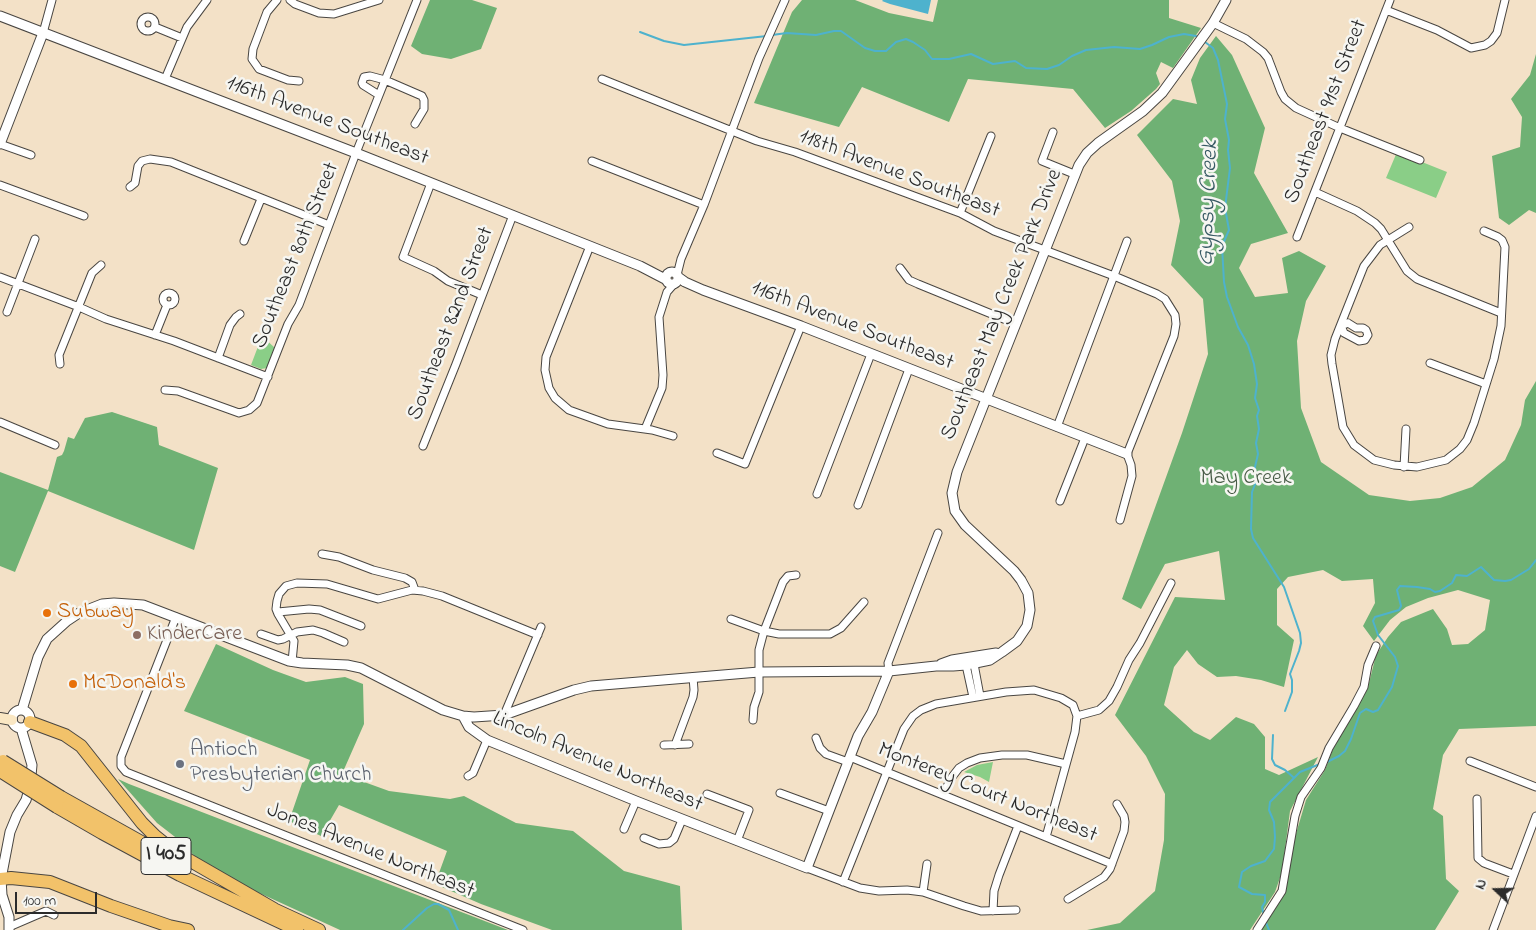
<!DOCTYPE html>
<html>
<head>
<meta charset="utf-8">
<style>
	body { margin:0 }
	#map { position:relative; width:1536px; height:930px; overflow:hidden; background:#f3e1c7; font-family:"Indie Flower",sans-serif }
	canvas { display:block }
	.north { position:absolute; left:1471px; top:865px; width:50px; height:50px; -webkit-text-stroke:4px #f6f6f2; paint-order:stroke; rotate:291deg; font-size:14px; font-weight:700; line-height:20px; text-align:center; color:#2b2b2b }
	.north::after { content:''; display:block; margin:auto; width:18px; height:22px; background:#2b2b2b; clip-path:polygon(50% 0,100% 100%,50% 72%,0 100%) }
	.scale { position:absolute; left:15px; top:892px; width:82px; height:22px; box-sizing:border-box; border:2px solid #2b2b2b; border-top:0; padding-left:6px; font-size:15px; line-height:18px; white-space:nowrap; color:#2b2b2b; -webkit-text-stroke:4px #f6f6f2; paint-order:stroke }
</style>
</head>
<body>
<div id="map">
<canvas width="1536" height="930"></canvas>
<div class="north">N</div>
<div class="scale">100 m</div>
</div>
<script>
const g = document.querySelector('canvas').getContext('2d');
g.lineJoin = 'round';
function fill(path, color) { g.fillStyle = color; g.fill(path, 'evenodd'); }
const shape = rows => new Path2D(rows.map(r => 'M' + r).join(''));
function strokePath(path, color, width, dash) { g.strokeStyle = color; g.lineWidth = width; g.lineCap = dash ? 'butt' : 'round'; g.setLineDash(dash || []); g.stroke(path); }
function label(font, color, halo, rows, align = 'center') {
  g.font = font + ' "Indie Flower",sans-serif'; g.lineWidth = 5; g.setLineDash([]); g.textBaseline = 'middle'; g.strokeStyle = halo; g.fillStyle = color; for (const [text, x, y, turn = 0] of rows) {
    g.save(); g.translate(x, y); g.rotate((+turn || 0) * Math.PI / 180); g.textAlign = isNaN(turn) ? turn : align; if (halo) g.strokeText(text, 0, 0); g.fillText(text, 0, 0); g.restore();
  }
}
const green = shape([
	[1397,152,1447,172,1436,198,1386,178],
	[262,336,275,348,267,368,261,369,251,365],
	[993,762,989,782,980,777,964,772,977,765]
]);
const forest = shape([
	[430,0,472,0,497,8,481,49,451,59,422,54,411,46],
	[802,0,855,0,889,13,933,22,938,0,1169,0,1169,18,1201,28,1173,68,1161,62,1156,73,1160,84,1156,89,1131,111,1105,128,1073,89,968,79,949,122,862,87,839,127,754,103,792,12],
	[1216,36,1232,55,1265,128,1254,173,1288,233,1251,244,1239,268,1255,297,1288,293,1282,258,1299,251,1326,266,1306,301,1297,341,1301,408,1321,462,1369,495,1410,501,1440,498,1472,487,1505,460,1521,425,1525,400,1536,381,1536,726,1459,729,1443,755,1433,809,1443,816,1446,879,1459,891,1435,930,1260,930,1286,890,1295,837,1306,800,1325,770,1333,749,1368,687,1376,655,1388,637,1401,622,1433,609,1447,629,1452,645,1468,644,1485,630,1490,600,1458,590,1428,598,1406,607,1390,620,1374,641,1363,626,1375,603,1373,579,1342,581,1323,570,1288,577,1277,589,1277,625,1294,640,1284,687,1261,680,1236,676,1217,677,1198,664,1187,650,1174,667,1164,705,1194,732,1210,740,1236,717,1254,724,1265,737,1265,769,1279,775,1318,757,1290,811,1282,872,1275,892,1250,930,1087,930,1120,923,1155,891,1164,840,1165,794,1146,756,1115,715,1175,597,1225,600,1219,551,1165,564,1141,609,1122,599,1182,433,1208,354,1203,299,1171,265,1180,221,1172,181,1137,135,1173,99,1197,104,1191,80,1200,58],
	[1536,54,1536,213,1529,210,1509,225,1499,218,1492,156,1520,147,1522,117,1511,99,1530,75],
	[112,412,157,427,159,445,218,468,194,550,48,491,15,572,0,566,0,472,48,490,57,457,62,455,64,451,68,437,74,439,85,418],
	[216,644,273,670,306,682,345,677,363,684,364,724,342,774,389,791,450,799,464,796,516,823,573,831,624,871,680,886,682,930,552,930,481,904,435,884,447,851,339,805,321,836,289,821,310,760,184,711],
	[118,779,129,784,508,930,340,930,207,869,179,840,157,823]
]);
const water = shape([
	[883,0,931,0,928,14,890,4,882,1]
]);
const stream = shape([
	[640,32,664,41,684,45,767,36],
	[772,35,787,33,816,35,834,31,841,31,865,48,875,51,886,51,896,42,906,39,913,42,925,50,932,59,949,59,971,54,993,64,1015,61,1026,68,1047,69,1059,65,1072,56,1086,50,1114,47,1140,49,1152,45,1169,37,1184,34,1196,36,1199,38],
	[1205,42,1213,48,1218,60,1227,104,1225,119,1229,140,1228,150,1230,168,1225,208,1229,230,1222,246,1224,282,1227,297,1238,327,1248,345,1254,364,1257,384,1255,398,1259,410,1257,416,1259,429,1256,443,1258,454,1255,467,1256,482,1252,492,1251,529,1253,538,1284,587,1300,633,1301,643,1299,651,1290,674,1292,680,1292,692,1285,711],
	[1273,735,1272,759,1275,765,1285,770,1293,777],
	[1325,763,1339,756,1345,751,1351,739,1360,713,1366,709,1373,712,1378,710,1392,687,1398,666,1395,657,1378,635,1373,621,1375,617,1399,610,1401,606,1397,590,1400,586,1417,587,1430,589,1435,592,1440,591,1452,583,1456,575,1467,576,1481,567,1494,580,1505,581,1511,580,1529,569,1536,560],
	[1264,916,1262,907,1265,902,1265,895,1252,894,1239,887,1242,872,1251,866,1265,861,1274,849,1275,837,1274,822,1269,810,1270,802,1300,772,1320,764],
	[1265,920,1269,930],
	[403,930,427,908,434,904,438,904,449,910,458,930]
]);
const minor = shape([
	[277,0,267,12,253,49,252,59,259,69,288,80,299,81],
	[290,0,295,4,319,13,334,14,379,0],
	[1386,10,1437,30,1471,48,1485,45,1491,41,1497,33,1505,0],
	'141 24a7 7 0 1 1 14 0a7 7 0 1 1-14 0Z',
	[1213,23,1246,39,1263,52,1268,58,1281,92,1285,99,1296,108,1340,128,1420,160],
	[155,27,182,38],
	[43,33,52,0],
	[165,79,187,27,207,0],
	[602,79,757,141,795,152,960,213,994,231,1114,276,1157,294,1165,299,1175,315,1176,324,1174,336,1127,454,1131,465,1132,476,1120,520],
	[379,95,363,85,362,83,364,77,370,76,385,80,422,96,424,100,424,109,415,124],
	[1053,132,1042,161,1074,174],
	[0,144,31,155],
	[592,161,704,205],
	[431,183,403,257,434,271,448,281,482,295],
	[0,185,84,216],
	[130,187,135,183,138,166,142,161,150,159,171,162,329,225],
	[1315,192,1357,211,1375,223,1381,229,1407,271,1417,279,1501,313],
	[960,213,991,136],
	[1409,227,1380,245,1364,266,1335,339,1331,355,1332,364,1343,427,1354,445,1374,460,1394,465,1417,467,1446,460,1460,449,1467,440,1474,423,1494,359,1501,326,1505,247,1502,240,1498,237,1484,231],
	[1297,237,1390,0],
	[244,241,261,199],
	[590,246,546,357,545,370,549,388,555,398,569,410,608,424,652,430,673,436],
	[900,268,909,280,918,284,1016,324],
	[677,275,681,259,704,205,759,58,785,0],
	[0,277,79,307,106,319,174,341,268,377],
	'163 299a6 6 0 1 1 12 0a6 6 0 1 1-12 0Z',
	[7,312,35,239],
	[1348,323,1356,328,1363,328,1366,330,1368,335,1365,340,1359,341,1344,333,1341,326,1348,323],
	[155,335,167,305],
	[218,358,230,325,236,317,240,314],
	[1430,363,1486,384],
	[60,364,59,355,92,273,101,265],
	[165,390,178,391,239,413,249,410,257,403,288,324,299,305,356,153,417,0],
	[0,422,55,445],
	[1057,427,1127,241],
	[645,429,662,388,663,375,659,317,667,292,674,284],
	[423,446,456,364,513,215],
	[717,453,745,464,801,326],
	[1404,467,1406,429],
	[817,494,871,354],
	[1060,501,1085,438],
	[858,505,909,369],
	[322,554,339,557,373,570,405,578,412,582,415,590],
	[278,612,309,609,320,610,361,626],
	[176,617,121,757,121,766,126,772,523,930],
	[731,619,764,631,779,634,830,634,841,628,864,602],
	[261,634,278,640,283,639,297,632,313,630,323,633,344,642],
	[292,662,294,641,278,614,276,609,277,601,279,594,286,586,297,583,327,584,378,599,412,590,423,591,442,596,538,635],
	[974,664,980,696],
	[966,665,973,697],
	[889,671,888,663,938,533],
	[504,715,541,627],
	[1077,716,1099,710,1109,701,1117,687,1129,660,1140,643,1171,583],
	[753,720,754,707,759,692,759,650,764,631,783,582,788,576,796,575],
	[816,738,820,748,826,754,848,762],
	[664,745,689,744],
	[675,745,693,697,694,690,693,677],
	[850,757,1112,864],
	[1470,761,1536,787],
	[468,776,473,773,487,740],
	[780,793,829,811],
	[707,794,749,810,737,841],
	[943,794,952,777,959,768,967,763,980,758,1002,755,1027,755,1066,764],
	[1477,799,1478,858,1484,863,1513,874],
	[624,829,636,801],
	[644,838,659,844,669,843,674,839,682,820],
	[807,868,860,888,879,891,907,890,923,892,964,906,981,911,1016,910],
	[843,882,904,729,913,716,921,710,936,704,1006,692,1034,690,1061,698,1073,705,1077,716,1075,732,1046,837],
	[923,892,927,864],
	[1068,899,1104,877,1110,869,1124,831,1125,822,1124,816,1117,804],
	[993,911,994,891,999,875,1018,826],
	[9,927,46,911,54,915],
	[1257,930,1282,891,1295,816,1301,797,1321,768,1329,748,1354,706,1364,687,1368,665,1376,646],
	[1493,930,1536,816]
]);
const tertiary = shape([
	[0,16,356,153,640,266,665,279],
	[0,144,43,33],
	'666 278a6 6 0 1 1 12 0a6 6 0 1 1-12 0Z',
	[678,277,685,282,703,290,801,326,1127,454],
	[941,664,952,660,996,653],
	[22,710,38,657,47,639,67,621,79,613,102,604,114,603,143,605,289,661,302,663,347,665,361,668,443,710,463,716,474,717,504,715,574,690,591,686,759,672,889,671,936,666,953,666,966,665,990,660,1002,652,1017,641,1027,626,1030,610,1028,593,1021,580,1014,571,965,525,955,511,952,493,957,472,1079,165,1087,153,1098,143,1143,111,1162,93,1213,23,1226,0],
	'12 719a9 9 0 1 1 18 0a9 9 0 1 1-18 0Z',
	[463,716,469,727,487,740,636,801,807,868,858,736,872,712,889,671],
	[9,930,9,917,2,895,1,879,10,832,17,815,26,800,30,786,32,765,21,728]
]);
const secondary = shape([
	[0,718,12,720]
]);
const motorway = shape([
	[30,722,65,735,81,746,142,823,155,836,175,852,274,909],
	[61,797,179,863],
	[57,807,102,833,180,875,297,930],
	[0,879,11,878,50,882,111,906,169,926,188,930],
	[267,906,319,930]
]);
const motorwayBridge = shape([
	[3,761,61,797],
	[0,771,57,807]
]);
const markers = [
	[47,613,5,"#e8710a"],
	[137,635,5,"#8d6e63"],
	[73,684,5,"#e8710a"],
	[180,764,5,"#6b7280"]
];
const shields = [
	[166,856,50]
];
const shieldNames = [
	["I 405",166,856]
];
const streetNames = [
	["Southeast 91st Street",1327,112,-69],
	["116th Avenue Southeast",327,122,21],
	["118th Avenue Southeast",899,175,21],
	["Southeast 80th Street",297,256,-68],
	["Southeast May Creek Park Drive",1003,305,-68],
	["Southeast 82nd Street",452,324,-69],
	["116th Avenue Southeast",852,327,21],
	["Lincoln Avenue Northeast",597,763,23],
	["Monterey Court Northeast",987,794,22],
	["Jones Avenue Northeast",370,852,22]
];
const parkNames = [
	["May Creek",1246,479]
];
const foodNames = [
	["Subway",57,613],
	["McDonald's",83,684]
];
const educationNames = [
	["KinderCare",147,635]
];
const worshipNames = [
	["Antioch",190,751],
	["Presbyterian Church",190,776]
];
const waterNames = [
	["Gypsy Creek",1210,203,-88]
];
fill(green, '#8ace87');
fill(forest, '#6fb174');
fill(water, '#4eb2cd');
strokePath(stream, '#4eb2cd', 2);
strokePath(minor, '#494642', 9);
strokePath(tertiary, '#494642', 11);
strokePath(secondary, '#494642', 12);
strokePath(motorway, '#494642', 14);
strokePath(minor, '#fff', 7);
strokePath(tertiary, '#fff', 9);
strokePath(secondary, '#fae7c3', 10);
strokePath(motorway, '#f2c26a', 12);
strokePath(motorwayBridge, '#494642', 14, []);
strokePath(motorwayBridge, '#f2c26a', 12);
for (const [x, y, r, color] of markers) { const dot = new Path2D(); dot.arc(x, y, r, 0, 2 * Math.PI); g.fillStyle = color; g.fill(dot); strokePath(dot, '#f6f6f2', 2); }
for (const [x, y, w] of shields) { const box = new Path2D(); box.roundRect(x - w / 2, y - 18.5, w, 37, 4); g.fillStyle = '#f6f6f2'; g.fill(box); strokePath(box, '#2b2b2b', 1); }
label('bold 21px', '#2b2b2b', null, shieldNames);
label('22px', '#2b2b2b', '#f6f6f2', streetNames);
label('22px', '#485c47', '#f6f6f2', parkNames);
label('22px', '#c56008', '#f6f6f2', foodNames, 'left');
label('22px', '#785e54', '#f6f6f2', educationNames, 'left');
label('22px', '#5b616d', '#f6f6f2', worshipNames, 'left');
label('italic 24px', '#375a64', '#f6f6f2', waterNames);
</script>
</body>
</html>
